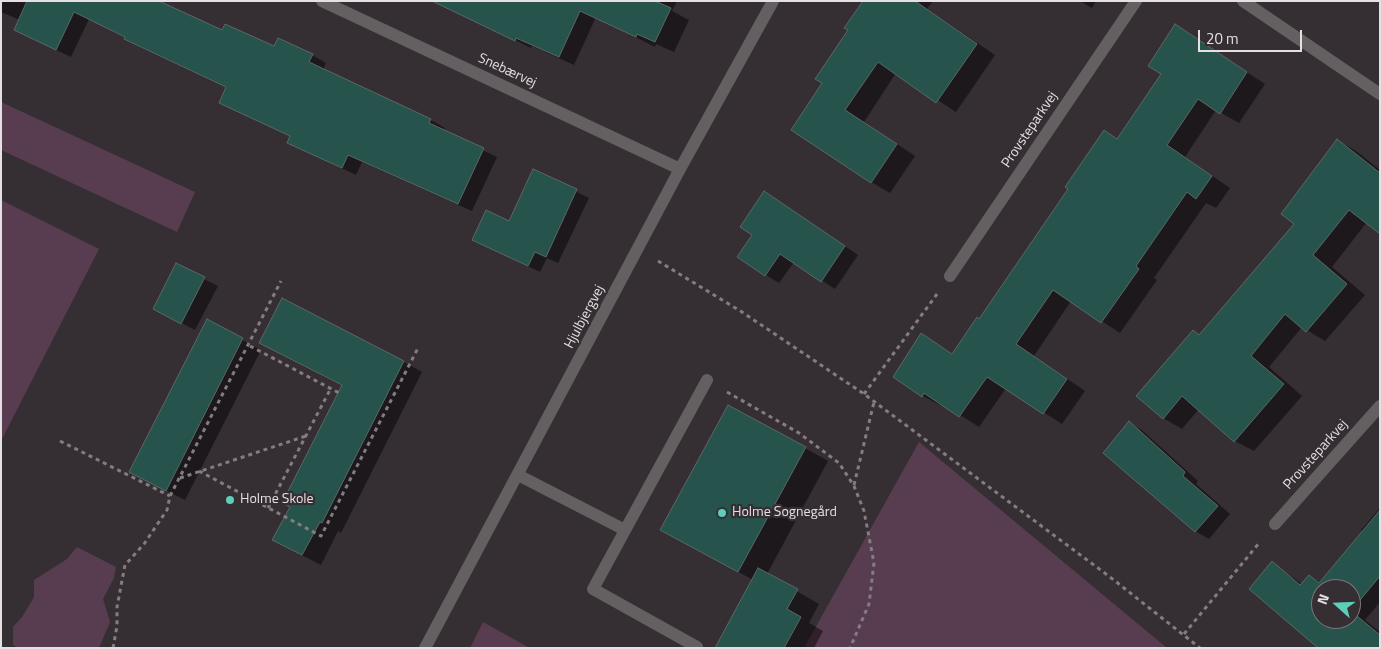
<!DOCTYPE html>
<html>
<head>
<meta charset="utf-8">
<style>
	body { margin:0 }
	#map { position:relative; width:1381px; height:649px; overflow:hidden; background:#352e33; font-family:"Titillium Web",sans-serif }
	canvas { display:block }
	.frame { position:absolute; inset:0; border:2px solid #e5e0e4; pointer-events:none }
	.north { position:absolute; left:1311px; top:579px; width:50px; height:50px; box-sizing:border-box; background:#352e33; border:1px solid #7b757a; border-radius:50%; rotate:290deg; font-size:14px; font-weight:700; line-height:20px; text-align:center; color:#e5e0e4 }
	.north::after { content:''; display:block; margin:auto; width:18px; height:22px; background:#5cceba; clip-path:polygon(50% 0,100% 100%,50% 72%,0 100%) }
	.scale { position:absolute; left:1198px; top:30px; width:104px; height:22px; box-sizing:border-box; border:2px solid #e5e0e4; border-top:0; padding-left:6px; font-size:15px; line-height:18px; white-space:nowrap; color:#e5e0e4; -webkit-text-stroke:4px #352e33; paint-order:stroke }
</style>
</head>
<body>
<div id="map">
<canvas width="1381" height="649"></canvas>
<div class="frame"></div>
<div class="north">N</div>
<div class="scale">20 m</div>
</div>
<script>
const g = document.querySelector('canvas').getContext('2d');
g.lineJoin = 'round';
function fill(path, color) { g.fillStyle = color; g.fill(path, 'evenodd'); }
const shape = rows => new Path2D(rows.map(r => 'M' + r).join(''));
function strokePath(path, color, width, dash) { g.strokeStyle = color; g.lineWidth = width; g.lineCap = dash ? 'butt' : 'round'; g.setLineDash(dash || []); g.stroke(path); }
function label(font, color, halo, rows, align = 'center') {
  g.font = font + ' "Titillium Web",sans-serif'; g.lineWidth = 4.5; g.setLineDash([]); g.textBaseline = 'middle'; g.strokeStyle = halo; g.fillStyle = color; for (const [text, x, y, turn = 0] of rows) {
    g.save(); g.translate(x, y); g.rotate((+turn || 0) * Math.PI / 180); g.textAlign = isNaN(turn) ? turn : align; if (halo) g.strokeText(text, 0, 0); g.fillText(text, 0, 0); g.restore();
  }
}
const green = shape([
	[1,102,195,192,177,232,1,150],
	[1,200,99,249,1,441],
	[919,442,1167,648,804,648],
	[77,547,116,567,114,578,103,599,110,622,99,648,18,648,13,645,13,627,22,617,34,597,34,580,67,559],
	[483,622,530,648,470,648]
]);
const shadow = shape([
	[1,1,118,1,275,47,312,55,326,63,323,70,431,120,445,128,443,131,497,157,472,211,362,162,356,175,288,143,291,136,220,102,227,88,140,47,126,38,89,19,71,57,15,30,20,20,1,12],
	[438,1,677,1,672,11,689,20,674,52,656,44,655,47,596,17,574,65,532,46,531,48],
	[864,1,933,1,927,9,995,55,956,112,896,73,864,122,915,156,890,193,871,182,824,83],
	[1080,1,1096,1,1092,8],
	[1176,26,1265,84,1239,123,1216,110,1185,157,1230,188,1216,208,1206,203,1154,278,1157,280,1120,333,1071,301,1034,356,1085,391,1062,424,1006,388,979,427,943,404,942,406,923,396,895,377,922,334,953,354,979,320,1070,189,1104,132,1118,140,1163,74],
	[1337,140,1356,151,1380,170,1380,231,1367,222,1332,267,1365,295,1325,341,1302,327,1269,367,1302,396,1254,451,1235,441,1199,409,1182,429,1163,418,1193,332,1201,336,1296,224],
	[534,171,589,198,558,263,547,258,540,272,474,240,510,223],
	[765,192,858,255,835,289,794,262,779,283,766,275,754,235],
	[204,279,218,286,195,330,168,316],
	[207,321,261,350,185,500,149,482],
	[278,353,404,362,422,372,341,533,338,531,321,565,292,550,291,507,343,386],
	[1130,423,1143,431,1198,481,1196,484,1230,514,1209,539,1195,531],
	[805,448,828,461,767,574,819,604,809,623,823,631,814,648,716,648,753,580,685,542],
	[1380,508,1380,602,1365,620,1380,632,1380,648,1320,648,1272,563,1302,584,1309,576,1321,583,1363,532,1361,530],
	[1321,589,1351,589,1351,619,1321,619]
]);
const building = shape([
	[27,1,159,1,222,30,225,24,274,46,278,38,313,54,309,62,431,119,429,123,484,148,458,204,348,155,342,168,287,143,290,136,219,103,226,87,124,39,125,37,74,12,56,50,14,30,27,1],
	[432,1,655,1,671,8,655,42,637,34,636,37,580,11,559,57,516,38,515,41,432,1],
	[863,1,915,1,977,44,936,103,878,62,845,110,897,144,871,183,791,130,822,83,815,79,848,30,844,28,863,1],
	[1175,24,1247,72,1220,114,1198,99,1167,145,1212,176,1196,199,1187,192,1136,266,1139,269,1101,323,1053,290,1016,344,1067,379,1043,414,987,377,959,417,924,393,922,397,893,377,921,333,952,354,977,317,979,319,1068,189,1065,187,1104,130,1117,139,1161,74,1148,66,1175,24],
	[1337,139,1380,173,1380,234,1349,210,1313,255,1347,284,1306,332,1285,314,1251,356,1284,384,1234,442,1182,396,1163,419,1136,396,1193,330,1199,335,1294,224,1281,214,1337,139],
	[533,169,577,189,546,257,535,252,528,266,472,240,486,210,509,221,533,169],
	[764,191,845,246,821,282,780,254,765,276,737,257,752,235,740,227,764,191],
	[176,263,205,277,181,324,153,309,176,263],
	[282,298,404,361,322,523,320,522,302,555,272,540,290,507,282,503,342,385,259,343,282,298],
	[207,319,243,338,166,491,129,472,207,319],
	[728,405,806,447,738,572,660,530,728,405],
	[1129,421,1185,472,1183,476,1218,506,1195,532,1103,453,1129,421],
	[1380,510,1380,576,1351,611,1351,589,1321,589,1321,619,1351,619,1351,611,1380,635,1380,648,1318,648,1249,589,1272,561,1300,585,1309,575,1319,583,1380,510],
	[758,568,798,589,787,609,801,617,784,648,715,648,758,568]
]);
const path = shape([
	[658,261,742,312,864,394,1110,577,1200,648],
	[250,346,341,394],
	[727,392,799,433,839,463,854,486,864,511,874,563,869,604,850,648],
	[864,394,937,294],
	[60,441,170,496],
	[199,471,321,536,418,348],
	[180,478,306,436],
	[854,485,874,402],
	[268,508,331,388],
	[1184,634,1260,542],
	[113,648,117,626,117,607,125,565,144,544,167,510,170,496,281,281]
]);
const lane = shape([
	[518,475,625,530],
	[697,647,593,589,707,380]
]);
const street = shape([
	[322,1,680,169],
	[1243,1,1380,94],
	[950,276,1136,1],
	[1275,524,1380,406],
	[425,648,680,169,773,1]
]);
const markers = [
	[230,500,5,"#5cceba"],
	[722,513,5,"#5cceba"]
];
const streetNames = [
	["Snebærvej",507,71,25],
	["Provsteparkvej",1030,130,-56],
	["Hjulbjergvej",585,317,-62],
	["Provsteparkvej",1316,455,-48]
];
const poiNames = [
	["Holme Skole",240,500],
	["Holme Sognegård",732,513]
];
fill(green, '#583d51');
fill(shadow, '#0007');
fill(building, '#26534b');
strokePath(building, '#5c6865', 1);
strokePath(path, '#837d82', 3, [4, 4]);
strokePath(lane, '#646062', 12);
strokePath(street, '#646062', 12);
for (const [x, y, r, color] of markers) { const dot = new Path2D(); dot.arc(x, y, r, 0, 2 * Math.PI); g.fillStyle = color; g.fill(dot); strokePath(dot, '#352e33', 2); }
label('14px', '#e5e0e4', '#352e33', streetNames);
label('14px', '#e5e0e4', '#352e33', poiNames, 'left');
</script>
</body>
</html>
